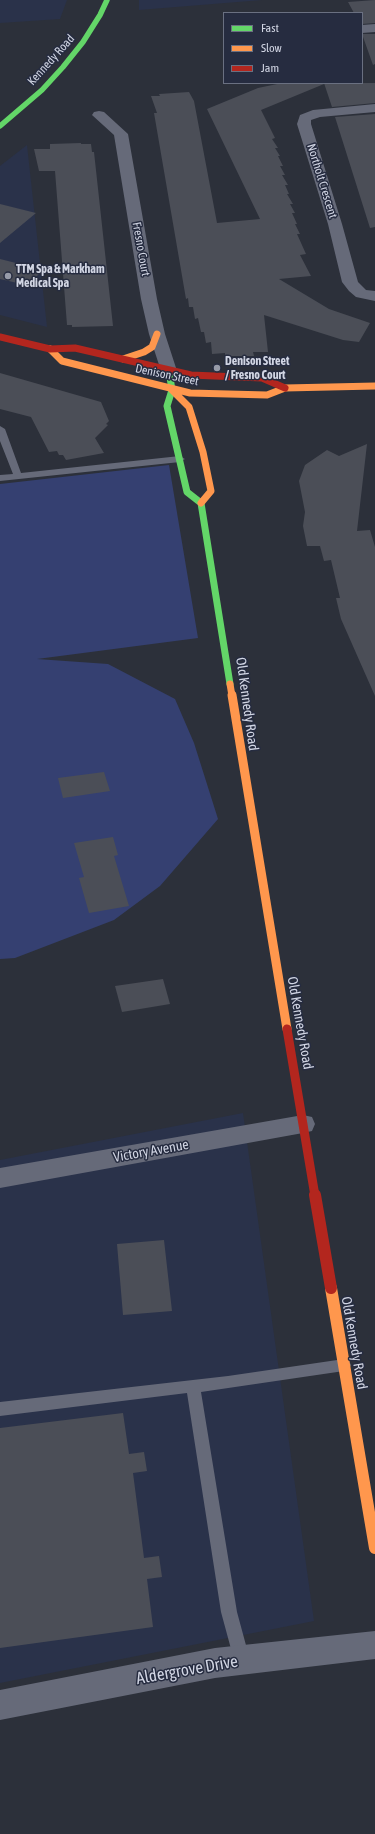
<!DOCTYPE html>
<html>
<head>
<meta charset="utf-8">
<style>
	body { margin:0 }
	#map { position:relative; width:375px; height:1834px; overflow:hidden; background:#2c303a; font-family:"Asap Condensed",sans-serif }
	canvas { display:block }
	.legend { position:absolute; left:223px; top:12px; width:140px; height:72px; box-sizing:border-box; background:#262c40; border:1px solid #6a7081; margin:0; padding:5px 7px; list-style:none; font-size:12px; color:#d1d5e3 }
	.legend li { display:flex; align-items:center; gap:8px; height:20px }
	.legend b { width:20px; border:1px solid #6a7081 }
</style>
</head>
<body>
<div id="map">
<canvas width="375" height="1834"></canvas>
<ul class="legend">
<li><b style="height:5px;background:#63d668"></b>Fast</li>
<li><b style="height:5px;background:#ff974d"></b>Slow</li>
<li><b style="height:5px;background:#b3261e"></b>Jam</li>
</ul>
</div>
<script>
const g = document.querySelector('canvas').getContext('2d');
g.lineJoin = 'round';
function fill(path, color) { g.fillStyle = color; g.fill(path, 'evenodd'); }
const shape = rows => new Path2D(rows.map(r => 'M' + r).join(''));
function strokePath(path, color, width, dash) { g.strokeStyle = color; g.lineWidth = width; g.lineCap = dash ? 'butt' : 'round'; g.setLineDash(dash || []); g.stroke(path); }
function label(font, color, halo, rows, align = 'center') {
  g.font = font + ' "Asap Condensed",sans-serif'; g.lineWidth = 3; g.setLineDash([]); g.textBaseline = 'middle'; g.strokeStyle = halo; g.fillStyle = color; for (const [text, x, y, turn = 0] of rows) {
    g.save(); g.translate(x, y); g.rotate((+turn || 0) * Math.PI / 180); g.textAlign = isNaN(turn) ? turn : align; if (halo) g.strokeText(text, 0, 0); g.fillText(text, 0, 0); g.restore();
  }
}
const built = shape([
	[0,0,67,0,60,19,0,23],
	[139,0,262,0,139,10],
	[27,145,47,327,0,315,0,166],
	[243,1113,314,1621,0,1683,0,1160]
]);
const green = shape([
	[169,465,198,638,37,659,108,664,175,699,194,743,218,819,160,886,114,920,15,958,0,959,0,484]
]);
const building = shape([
	[375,0,375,23,362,24,362,13,354,13,348,2],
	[362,34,375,34,375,64,373,65],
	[282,83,324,84,261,110,275,138,272,139,278,148,275,148,280,156,278,156,283,166,280,166,285,175,282,175,288,185,285,185,289,194,287,194,293,204,290,204,295,213,292,213,297,224,295,224,300,234,297,234,306,254,300,255,311,276,279,279,329,309,370,323,359,342,343,340,264,315,268,352,253,352,254,356,225,356,225,353,212,354,211,342,206,343,204,332,201,332,198,318,195,319,193,307,189,307,188,298,186,299,154,113,157,113,151,96,160,96,159,94,189,92,194,101,217,223,260,219,207,109,258,88],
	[324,83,375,83,375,103,332,107],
	[375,114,375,227,370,228,335,117],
	[81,143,81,144,91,144,92,152,94,152,113,326,72,327,72,325,67,325,55,171,39,171,34,149,50,149,50,144],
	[0,204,36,213,0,243],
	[0,259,44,270,26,285,0,279],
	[0,373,101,402,109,421,106,424,108,425,95,438,104,453,66,460,63,455,59,455,57,451,49,452,31,417,0,409],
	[367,444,357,531,370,530,375,547,375,696,341,619,336,598,340,598,331,560,324,561,320,546,307,546,303,526,305,512,299,481,305,465,327,450,339,456],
	[104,772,110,791,63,798,58,778],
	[113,837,118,855,114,856,129,906,89,913,79,878,84,877,74,843],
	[163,979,170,1004,122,1012,115,986],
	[164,1240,172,1311,123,1315,117,1244],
	[123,1413,129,1454,144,1452,147,1471,133,1473,144,1558,159,1556,162,1577,147,1579,153,1627,0,1648,0,1428]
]);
const lane = shape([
	[0,426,5,429,21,473,180,456,185,459,180,462,0,481,0,475,13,474,0,441,0,426],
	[344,1359,349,1361,351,1365,349,1369,344,1371,201,1392,237,1612,250,1660,248,1666,242,1668,236,1666,234,1660,221,1612,187,1393,0,1416,0,1402,228,1376,344,1359]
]);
const street = shape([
	[375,24,375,32,362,33,362,25,375,24],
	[375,104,375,112,320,117,311,120,311,124,342,224,358,282,366,290,375,291,375,301,356,297,349,291,342,282,328,224,297,124,300,115,313,110,375,104],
	[99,111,104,112,128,134,157,299,165,334,177,371,175,374,169,376,163,374,161,371,149,334,141,299,114,135,92,115,94,112,99,111],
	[303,1115,312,1117,315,1124,312,1131,303,1133,0,1188,0,1168,303,1115],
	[375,1631,375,1659,215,1678,0,1720,0,1690,215,1648,375,1631]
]);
const fastFar1 = shape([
	[0,126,42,90,63,67,83,42,100,15,107,0]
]);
const fast = shape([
	[169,371,172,390,167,406,187,492,201,503,230,684]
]);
const slowFar2 = shape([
	[50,349,62,361,190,393,267,395,285,388,375,386],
	[123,359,144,352,152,347,157,334],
	[172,390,189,407,203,452,211,491,201,503],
	[230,684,232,696]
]);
const slowFar1 = shape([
	[232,695,287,1029]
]);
const slow = shape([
	[331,1288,375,1548]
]);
const jamFar2 = shape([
	[0,337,50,349,75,348,191,375,262,378,285,388]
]);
const jamFar1 = shape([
	[287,1029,315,1196]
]);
const jam = shape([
	[315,1195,331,1288]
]);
const markers = [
	[8,276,4,"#979ba8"],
	[217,368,4,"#979ba8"]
];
const farStreetnames = [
	["Kennedy Road",51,60,-48],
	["Northolt Crescent",322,181,73],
	["Fresno Court",141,249,80],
	["Denison Street",167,375,12]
];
const farPoinames = [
	["TTM Spa & Markham",16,269],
	["Medical Spa",16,283],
	["Denison Street",225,361],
	["/ Fresno Court",225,375]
];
const streetNames = [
	["Old Kennedy Road",247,704,82],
	["Old Kennedy Road",300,1023,80],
	["Victory Avenue",151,1151,-10],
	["Old Kennedy Road",354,1343,80]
];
const nearStreetnames = [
	["Aldergrove Drive",187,1670,-10]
];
fill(built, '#2a324a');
fill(green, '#354071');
fill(building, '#4b4e57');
fill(lane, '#666a79');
fill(street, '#666a79');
strokePath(fastFar1, '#63d668', 5.5);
strokePath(fast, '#63d668', 7);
strokePath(slowFar2, '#ff974d', 7);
strokePath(slowFar1, '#ff974d', 9);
strokePath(slow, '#ff974d', 12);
strokePath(jamFar2, '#b3261e', 7);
strokePath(jamFar1, '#b3261e', 9);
strokePath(jam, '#b3261e', 12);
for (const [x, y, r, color] of markers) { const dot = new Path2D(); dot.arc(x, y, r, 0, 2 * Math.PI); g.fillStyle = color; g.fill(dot); strokePath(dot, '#262c40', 1.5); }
label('12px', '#d1d5e3', '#262c40', farStreetnames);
label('bold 12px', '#d1d5e3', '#262c40', farPoinames, 'left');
label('14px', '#d1d5e3', '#262c40', streetNames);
label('17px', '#d1d5e3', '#262c40', nearStreetnames);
</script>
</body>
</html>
